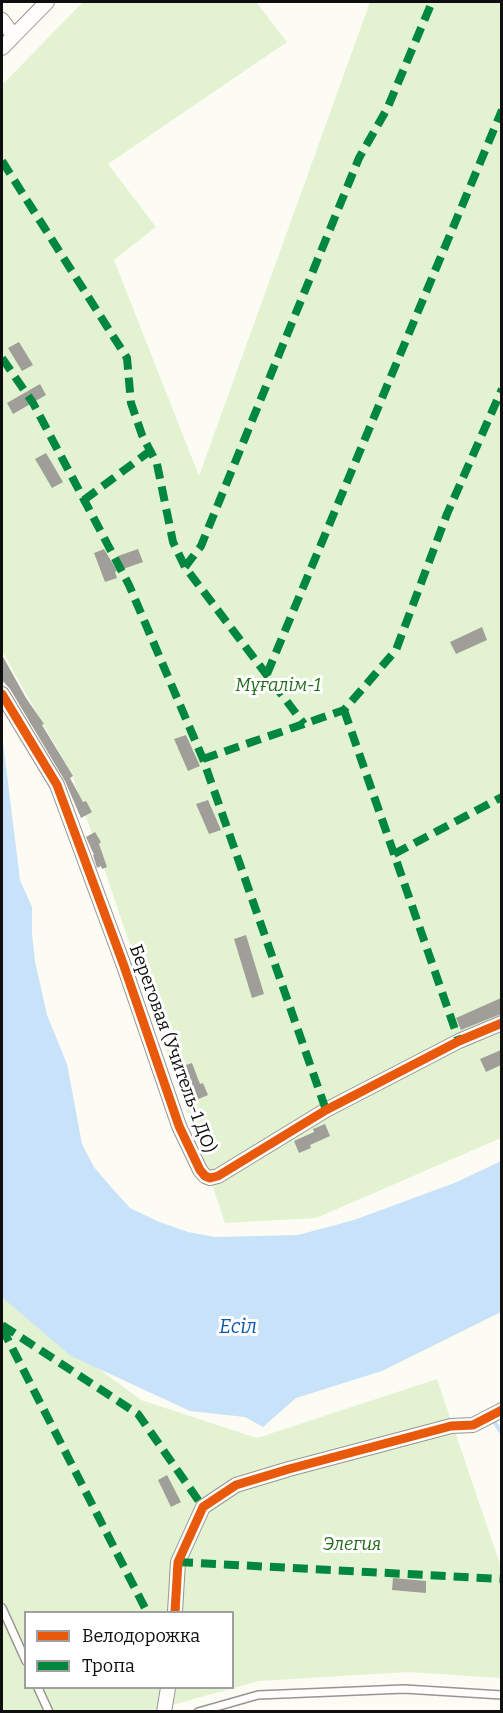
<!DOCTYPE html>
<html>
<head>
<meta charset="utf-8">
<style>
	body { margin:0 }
	#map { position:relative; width:503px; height:1713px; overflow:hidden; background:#fcfbf4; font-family:Bitter,serif }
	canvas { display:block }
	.frame { position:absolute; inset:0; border:3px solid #0f0f0f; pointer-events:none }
	.legend { position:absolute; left:24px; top:1611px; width:210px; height:78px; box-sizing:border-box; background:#fff; border:2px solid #9f9f9f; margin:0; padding:8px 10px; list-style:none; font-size:18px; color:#0f0f0f }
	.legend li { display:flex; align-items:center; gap:12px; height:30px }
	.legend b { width:30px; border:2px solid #9f9f9f }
</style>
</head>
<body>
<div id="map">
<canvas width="503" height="1713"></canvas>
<div class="frame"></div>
<ul class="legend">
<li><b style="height:8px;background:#e8590c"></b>Велодорожка</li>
<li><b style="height:8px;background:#00873e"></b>Тропа</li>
</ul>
</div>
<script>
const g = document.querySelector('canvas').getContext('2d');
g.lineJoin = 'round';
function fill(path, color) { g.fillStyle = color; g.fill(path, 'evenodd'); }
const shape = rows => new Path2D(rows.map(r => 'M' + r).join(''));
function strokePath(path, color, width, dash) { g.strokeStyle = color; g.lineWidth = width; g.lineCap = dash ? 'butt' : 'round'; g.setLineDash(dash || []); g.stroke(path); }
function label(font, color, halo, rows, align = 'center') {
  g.font = font + ' Bitter,serif'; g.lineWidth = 6; g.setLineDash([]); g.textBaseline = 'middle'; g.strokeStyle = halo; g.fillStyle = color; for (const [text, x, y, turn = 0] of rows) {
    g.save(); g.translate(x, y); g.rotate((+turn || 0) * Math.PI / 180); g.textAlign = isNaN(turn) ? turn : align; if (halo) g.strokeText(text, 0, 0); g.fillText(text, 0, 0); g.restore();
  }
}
const green = shape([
	[83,2,256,2,287,42,108,164,156,227,114,260,199,476,370,2,501,2,501,1138,316,1218,225,1223,72,775,2,651,2,85],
	[2,1297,141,1400,257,1438,437,1379,501,1567,501,1678,408,1672,259,1681,150,1711,2,1711],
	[26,1612,232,1612,232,1688,26,1688]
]);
const water = shape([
	[2,734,20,880,32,907,32,934,35,961,47,1015,67,1064,82,1144,94,1167,111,1187,130,1208,157,1221,188,1232,215,1237,298,1235,354,1220,457,1182,501,1161,501,1312,382,1371,296,1398,263,1427,245,1417,190,1411,71,1356,4,1299,2,1296]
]);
const stream = shape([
	[495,1423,502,1433]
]);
const building = shape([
	[19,342,33,365,22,371,8,348],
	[40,384,46,395,13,414,7,403],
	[46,453,63,482,52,488,35,459],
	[104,549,117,571,115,572,117,578,105,582,94,553],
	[138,549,143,562,123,569,118,556],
	[482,627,487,640,456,654,450,642],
	[2,655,26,698,44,724,42,725,73,776,70,778,83,802,86,801,92,812,81,818,65,781,10,689,2,680],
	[186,735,200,766,188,771,174,739],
	[208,800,221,830,209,834,196,804],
	[95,832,101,842,99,844,107,867,102,869,101,866,97,868,93,855,94,855,86,837],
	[246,935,264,994,252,998,234,939],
	[501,998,501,1014,461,1030,456,1018],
	[501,1050,501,1065,486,1072,480,1059],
	[192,1063,200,1084,203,1083,208,1095,196,1100,188,1078,185,1079,180,1067],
	[325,1124,330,1136,310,1145,311,1148,299,1153,294,1141,314,1132,313,1129],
	[167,1475,181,1502,171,1507,158,1480],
	[393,1578,426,1581,426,1593,392,1590]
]);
const service = shape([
	[2,1608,26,1661],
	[38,1688,49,1712],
	[198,1712,258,1695,404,1689,502,1695]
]);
const minor = shape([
	[2,20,13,35],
	[2,48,47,2],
	[2,694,57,785,124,966,179,1126,200,1170,205,1176,210,1178,218,1176,326,1110,459,1041,502,1023],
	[175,1612,178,1562,203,1507,236,1485,289,1469,451,1426,473,1425,502,1410],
	[164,1712,168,1688]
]);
const quiet = shape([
	[2,161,127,358,131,403,142,435,157,464,173,542,185,567,304,724],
	[2,358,33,403,129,585,203,759,326,1110],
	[84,500,150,451],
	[185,567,201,546,359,158,387,109,432,2],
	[267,674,502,110],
	[344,710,459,1041],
	[203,759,344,710,396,650,447,514,502,389],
	[394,854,502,797],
	[2,1325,138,1414,203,1507],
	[2,1328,147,1612],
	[178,1562,502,1579]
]);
const cycleway = shape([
	[2,694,57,785,124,966,179,1126,200,1170,205,1176,210,1178,218,1176,326,1110,459,1041,502,1023],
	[175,1612,178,1562,203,1507,236,1485,289,1469,451,1426,473,1425,502,1410]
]);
const parkNames = [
	["Мұғалім-1",278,686],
	["Элегия",352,1545]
];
const streetNames = [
	["Береговая (Учитель-1 ДО)",172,1049,70]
];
const waterNames = [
	["Есіл",238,1327]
];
fill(green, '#e3f3d2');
fill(water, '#c8e3f9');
strokePath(stream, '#c8e3f9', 4);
fill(building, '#9f9e99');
strokePath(service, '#969592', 10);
strokePath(minor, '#969592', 16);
strokePath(service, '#fffefd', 7);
strokePath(minor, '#fffefd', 14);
strokePath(quiet, '#00873e', 8, [15, 8]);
strokePath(cycleway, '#e8590c', 9);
label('italic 18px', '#236c19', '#fff', parkNames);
label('18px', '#0f0f0f', '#fff', streetNames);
label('italic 20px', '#0e59ab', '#fff', waterNames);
</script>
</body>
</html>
